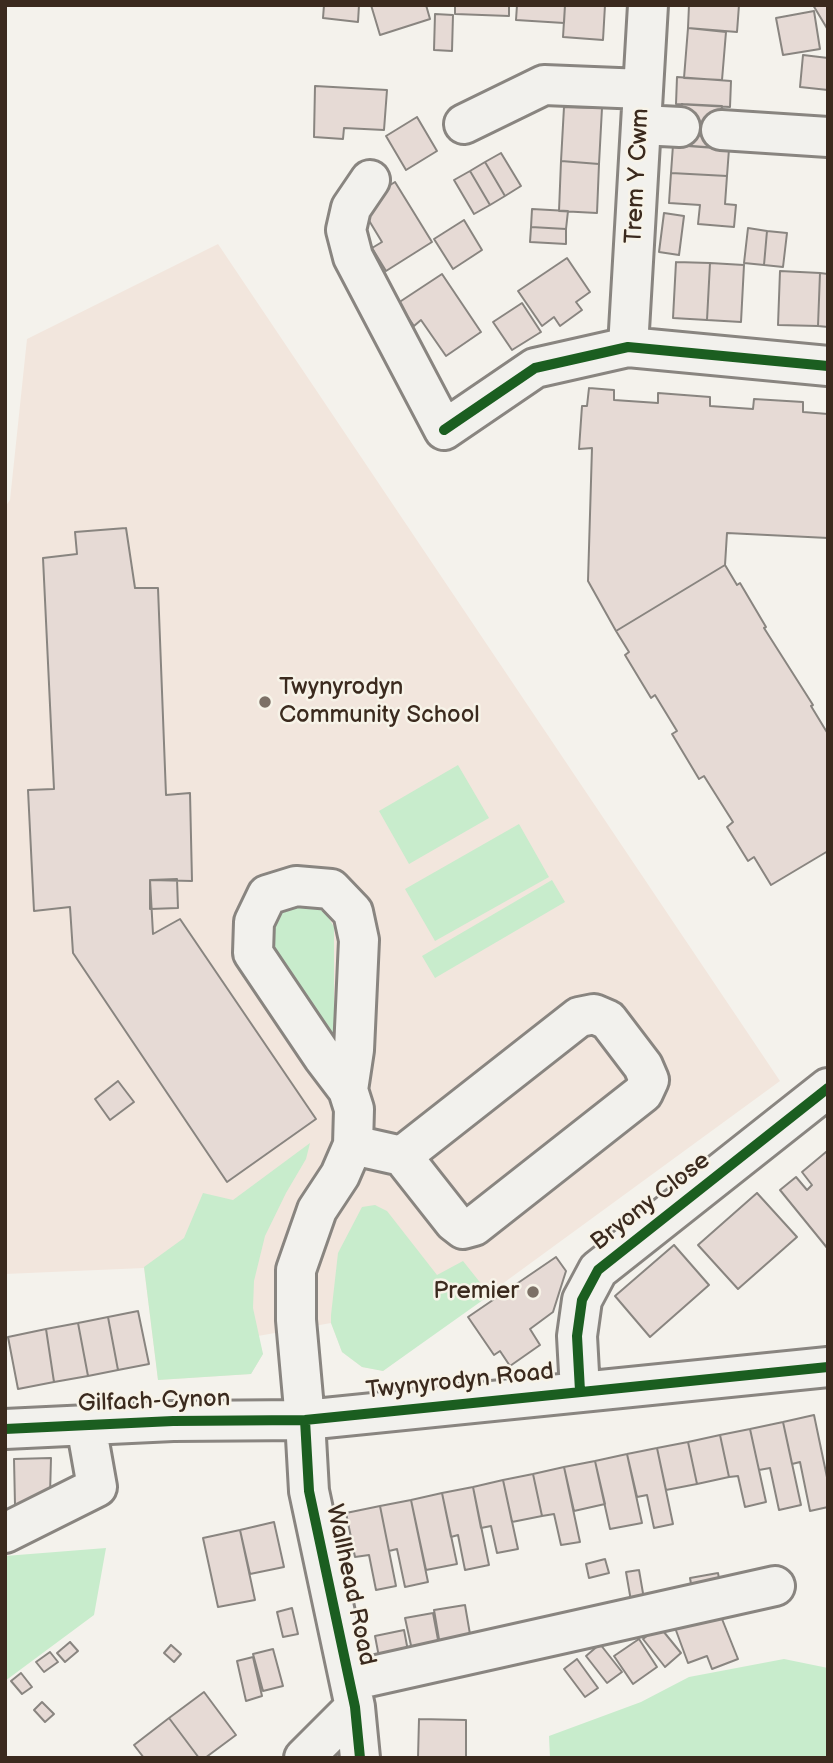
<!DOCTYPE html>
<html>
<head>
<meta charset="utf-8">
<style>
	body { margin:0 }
	#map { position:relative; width:833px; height:1763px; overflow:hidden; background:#f4f2ec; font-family:"Balsamiq Sans",sans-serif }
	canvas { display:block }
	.frame { position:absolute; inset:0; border:7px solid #3b2a1e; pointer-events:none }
</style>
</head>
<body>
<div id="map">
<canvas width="833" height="1763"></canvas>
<div class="frame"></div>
</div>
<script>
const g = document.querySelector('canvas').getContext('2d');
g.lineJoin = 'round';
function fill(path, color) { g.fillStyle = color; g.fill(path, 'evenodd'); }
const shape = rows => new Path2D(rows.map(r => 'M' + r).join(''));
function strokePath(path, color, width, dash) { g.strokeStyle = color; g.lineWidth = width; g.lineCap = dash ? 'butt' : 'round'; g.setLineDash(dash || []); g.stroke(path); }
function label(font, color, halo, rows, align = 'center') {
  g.font = font + ' "Balsamiq Sans",sans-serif'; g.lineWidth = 5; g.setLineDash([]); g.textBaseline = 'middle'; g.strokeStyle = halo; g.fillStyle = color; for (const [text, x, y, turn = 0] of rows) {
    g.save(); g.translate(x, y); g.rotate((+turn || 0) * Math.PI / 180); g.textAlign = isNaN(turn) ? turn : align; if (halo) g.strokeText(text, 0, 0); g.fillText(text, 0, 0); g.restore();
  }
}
const built = shape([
	[218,244,780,1081,383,1371,362,1367,342,1352,331,1323,258,1336,263,1354,251,1374,158,1380,144,1268,5,1274,5,507,10,500,27,339]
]);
const green = shape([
	[458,765,489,818,409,864,379,811],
	[519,824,549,877,435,941,405,889],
	[552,880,565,902,435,978,422,956],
	[292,904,307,904,325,912,334,927,334,1038,281,964,270,945,270,922],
	[310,1143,306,1159,286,1193,265,1236,254,1281,253,1308,263,1354,251,1374,158,1380,144,1267,184,1238,203,1193,233,1200],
	[375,1205,387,1211,437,1275,463,1261,490,1295,383,1371,362,1367,342,1352,331,1323,331,1315,338,1253,362,1207],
	[106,1548,94,1615,5,1681,5,1556],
	[784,1659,828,1668,828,1758,550,1758,549,1736,641,1702,689,1677]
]);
const building = shape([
	[324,5,359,5,358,22,323,18,324,5],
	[371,5,426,5,430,19,380,35,371,5],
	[455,5,509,5,509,16,455,14,455,5],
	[517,5,565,5,564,23,516,20,517,5],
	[565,5,605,5,603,40,563,37,565,5],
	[689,5,739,5,737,32,688,28,689,5],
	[813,5,828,5,828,30,813,5],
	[814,11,820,49,783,55,776,18,814,11],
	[435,14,453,15,452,51,434,50,435,14],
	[688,28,726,32,722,80,684,78,688,28],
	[803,55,828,58,828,90,800,87,803,55],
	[677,77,731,81,730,107,676,104,677,77],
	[315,86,387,90,384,130,344,128,343,139,314,137,315,86],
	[682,104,722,106,719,148,679,145,682,104],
	[564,107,602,108,599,164,561,161,564,107],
	[417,117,437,151,406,170,386,136,417,117],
	[673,145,729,149,727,176,671,173,673,145],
	[501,153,521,186,505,196,485,162,501,153],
	[561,161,599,164,597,213,559,211,561,161],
	[485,162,505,196,490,205,470,171,485,162],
	[470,171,490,205,474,214,454,180,470,171],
	[671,173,727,176,725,204,736,205,734,227,698,224,700,205,669,203,671,173],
	[395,182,432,242,386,271,372,248,382,242,359,204,395,182],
	[532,209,568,211,566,229,531,227,532,209],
	[664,213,684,216,679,255,659,252,664,213],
	[464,220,482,250,453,269,434,239,464,220],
	[531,227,566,229,566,244,530,242,531,227],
	[748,228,767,231,764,265,744,263,748,228],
	[767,231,787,233,783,267,764,265,767,231],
	[567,258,590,292,576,302,582,310,560,326,554,317,542,326,518,291,567,258],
	[676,262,710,263,707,320,673,318,676,262],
	[710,263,744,265,741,322,707,320,710,263],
	[780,271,820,273,818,326,778,325,780,271],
	[820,273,828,274,828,327,818,326,820,273],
	[442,274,481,332,446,356,421,320,414,326,398,303,442,274],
	[522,303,541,332,512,350,493,322,522,303],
	[589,388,614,390,614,400,658,403,658,393,710,397,710,406,753,409,754,399,803,402,803,412,828,414,828,538,727,533,725,565,616,631,588,581,592,448,579,449,582,406,587,406,589,388],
	[126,528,135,588,158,588,166,795,190,793,192,881,150,880,153,934,180,919,316,1119,227,1182,73,953,70,907,34,911,28,790,54,789,43,558,77,554,75,532,126,528],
	[725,565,737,585,740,583,766,627,764,628,813,705,811,706,828,734,828,851,771,885,754,857,748,861,727,827,733,822,704,776,699,779,672,734,677,731,655,695,651,698,625,655,629,652,616,631,725,565],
	[177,879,178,908,150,909,150,880,177,879],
	[118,1081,134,1102,110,1120,95,1099,118,1081],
	[826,1152,828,1154,828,1249,780,1190,796,1177,807,1190,812,1185,802,1172,826,1152],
	[757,1193,797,1237,738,1289,698,1245,757,1193],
	[674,1245,709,1285,650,1337,615,1296,674,1245],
	[556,1257,566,1271,553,1312,530,1329,540,1345,510,1366,500,1351,494,1355,468,1317,556,1257],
	[138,1311,149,1364,118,1370,108,1317,138,1311],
	[108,1317,118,1370,88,1376,78,1323,108,1317],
	[78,1323,88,1376,54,1382,46,1329,78,1323],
	[46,1329,54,1382,18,1389,8,1337,46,1329],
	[814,1415,828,1482,828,1507,810,1511,800,1462,792,1464,783,1422,814,1415],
	[783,1422,801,1505,779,1510,770,1468,759,1470,750,1429,783,1422],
	[750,1429,766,1502,745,1507,738,1476,729,1477,720,1435,750,1429],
	[720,1435,729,1477,697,1484,688,1442,720,1435],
	[688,1442,697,1484,666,1490,657,1448,688,1442],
	[657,1448,673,1524,654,1528,647,1495,637,1497,627,1454,657,1448],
	[627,1454,642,1523,610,1529,595,1461,627,1454],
	[51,1458,50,1495,15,1505,14,1459,51,1458],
	[595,1461,605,1504,574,1511,564,1467,595,1461],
	[564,1467,580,1542,561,1545,554,1514,542,1516,533,1474,564,1467],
	[533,1474,542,1516,512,1522,503,1480,533,1474],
	[503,1480,518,1549,497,1553,491,1526,481,1528,473,1487,503,1480],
	[473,1487,489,1565,465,1570,458,1535,451,1537,442,1493,473,1487],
	[442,1493,457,1564,426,1570,411,1500,442,1493],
	[411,1500,428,1582,405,1587,397,1549,389,1551,380,1506,411,1500],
	[380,1506,396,1586,376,1590,369,1555,355,1557,346,1513,380,1506],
	[274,1522,284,1567,250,1574,240,1530,274,1522],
	[240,1530,255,1600,218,1607,203,1538,240,1530],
	[605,1559,609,1573,589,1578,586,1564,605,1559],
	[639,1570,644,1599,631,1601,626,1572,639,1570],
	[718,1573,721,1589,693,1595,690,1578,718,1573],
	[465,1605,471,1640,440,1645,434,1610,465,1605],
	[292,1608,298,1634,283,1637,277,1612,292,1608],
	[718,1609,738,1659,712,1669,707,1656,688,1663,674,1625,718,1609],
	[433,1613,439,1645,412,1650,405,1618,433,1613],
	[659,1626,681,1653,665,1667,643,1639,659,1626],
	[404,1630,408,1651,379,1657,375,1636,404,1630],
	[639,1639,657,1667,633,1684,614,1656,639,1639],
	[70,1642,78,1651,65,1662,57,1653,70,1642],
	[600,1644,622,1672,607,1683,586,1656,600,1644],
	[171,1645,181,1654,174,1662,164,1653,171,1645],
	[273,1649,283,1686,263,1691,253,1654,273,1649],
	[50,1652,58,1662,44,1672,36,1662,50,1652],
	[253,1657,262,1696,246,1701,237,1661,253,1657],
	[577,1659,598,1688,585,1697,564,1669,577,1659],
	[21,1673,32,1687,22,1694,11,1681,21,1673],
	[204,1692,236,1735,205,1758,199,1758,169,1718,204,1692],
	[42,1702,54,1714,45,1722,34,1710,42,1702],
	[169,1718,199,1758,144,1758,134,1745,169,1718],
	[419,1719,466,1720,466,1758,418,1758,419,1719]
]);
const minor = shape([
	[464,124,544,85,643,89],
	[641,125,680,127],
	[721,130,828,137],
	[370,180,351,208,346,230,353,257,444,430,535,368,628,347,828,366],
	[628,347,648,5],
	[348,1090,354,1050,359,940,353,912,331,889,296,886,267,895,254,922,253,953,323,1057,348,1090,354,1109,353,1145,340,1175,317,1210,296,1270,296,1320,305,1420,309,1491,355,1707,360,1758],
	[353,1145,402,1156,454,1222,463,1229,474,1226,643,1093,649,1080,643,1066,608,1020,594,1014,579,1017,402,1156],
	[580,1391,577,1336,582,1300,598,1270,828,1088],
	[5,1429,173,1421,305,1420,828,1367],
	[5,1533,97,1487,86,1425],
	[350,1681,775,1586],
	[304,1758,355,1707]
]);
const cycleway = shape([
	[444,430,535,368,628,347,828,366],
	[580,1391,577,1336,582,1300,598,1270,828,1088],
	[305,1420,309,1491,355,1707,360,1758],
	[5,1429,173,1421,305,1420,828,1367]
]);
const markers = [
	[265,702,7,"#7c7066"],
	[533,1292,7,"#7c7066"]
];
const streetNames = [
	["Trem Y Cwm",638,176,-87],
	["Bryony Close",651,1202,-38],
	["Twynyrodyn Road",460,1382,-6],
	["Gilfach-Cynon",154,1402,-2],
	["Wallhead Road",350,1585,78]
];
const poiNames = [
	["Twynyrodyn",279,688],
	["Community School",279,716],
	["Premier",519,1292,"right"]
];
fill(built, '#f2e6dd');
fill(green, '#c8eccc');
fill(building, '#e6dad5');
strokePath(building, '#898580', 2);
strokePath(minor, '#898580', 44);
strokePath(minor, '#f2f1ed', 38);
strokePath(cycleway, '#1b5e20', 10);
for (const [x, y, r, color] of markers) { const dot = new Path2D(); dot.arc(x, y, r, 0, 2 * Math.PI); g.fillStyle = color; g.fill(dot); strokePath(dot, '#f7f3e8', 2.5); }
label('24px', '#3b2a1e', '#f7f3e8', streetNames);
label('24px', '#3b2a1e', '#f7f3e8', poiNames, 'left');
</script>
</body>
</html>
